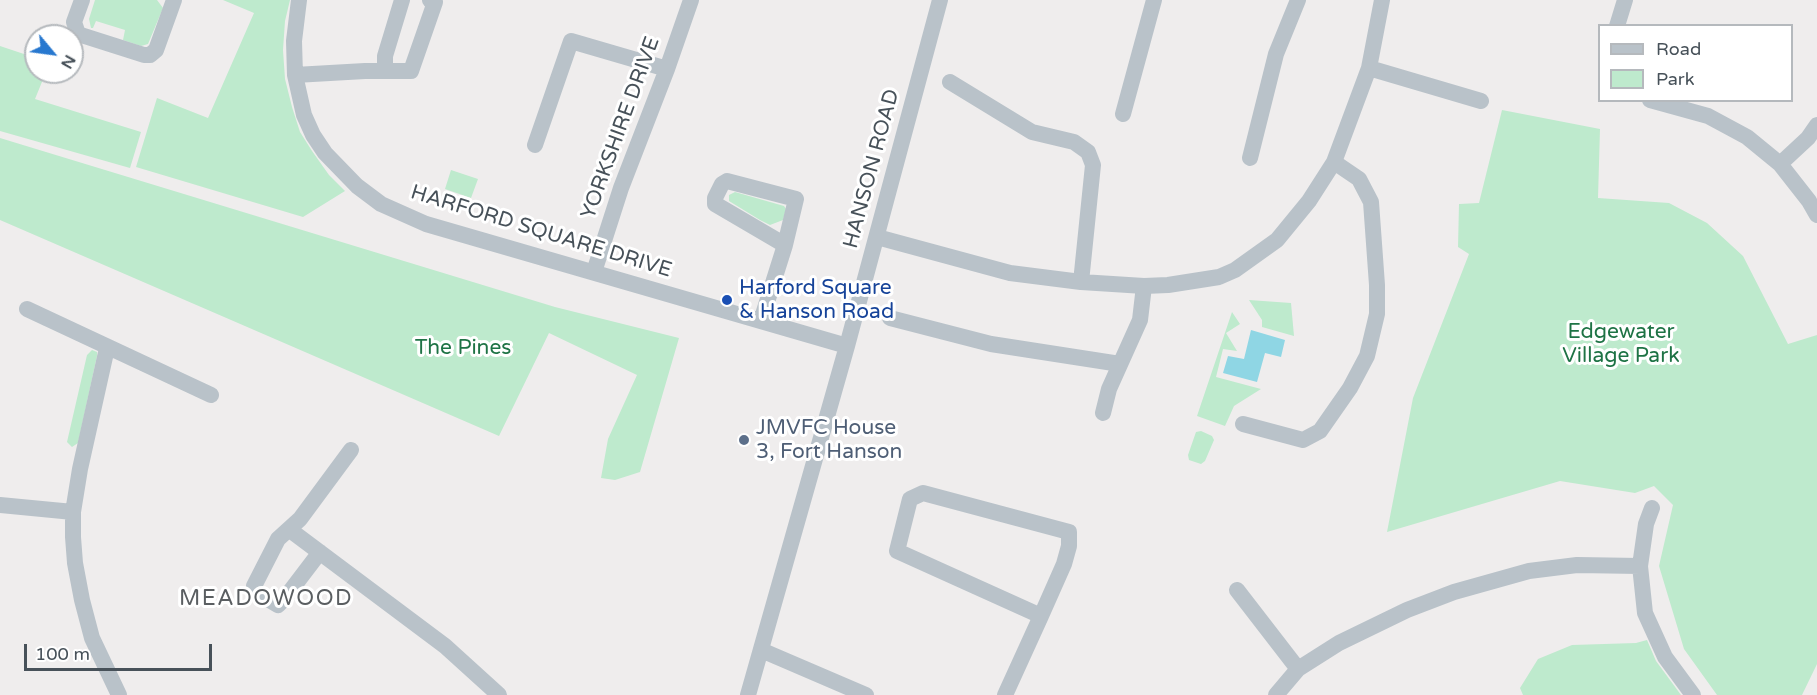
<!DOCTYPE html>
<html>
<head>
<meta charset="utf-8">
<style>
	body { margin:0 }
	#map { position:relative; width:1817px; height:695px; overflow:hidden; background:#efeded; font-family:"Varela Round",sans-serif }
	canvas { display:block }
	.legend { position:absolute; left:1598px; top:24px; width:195px; height:78px; box-sizing:border-box; background:#fff; border:2px solid #b5b9bd; margin:0; padding:8px 10px; list-style:none; font-size:18px; color:#475159 }
	.legend li { display:flex; align-items:center; gap:12px; height:30px }
	.legend b { width:30px; border:2px solid #b5b9bd }
	.north { position:absolute; left:24px; top:24px; width:60px; height:60px; box-sizing:border-box; background:#fff; border:2px solid #b5b9bd; border-radius:50%; rotate:119deg; font-size:16px; font-weight:700; line-height:24px; text-align:center; color:#475159 }
	.north::after { content:''; display:block; margin:auto; width:21px; height:27px; background:#2878cf; clip-path:polygon(50% 0,100% 100%,50% 72%,0 100%) }
	.scale { position:absolute; left:24px; top:644px; width:188px; height:27px; box-sizing:border-box; border:3px solid #475159; border-top:0; padding-left:8px; font-size:18px; line-height:21px; white-space:nowrap; color:#475159; -webkit-text-stroke:4px #fff; paint-order:stroke }
</style>
</head>
<body>
<div id="map">
<canvas width="1817" height="695"></canvas>
<ul class="legend">
<li><b style="height:8px;background:#b9c2c9"></b>Road</li>
<li><b style="height:16px;background:#beeacd"></b>Park</li>
</ul>
<div class="north">N</div>
<div class="scale">100 m</div>
</div>
<script>
const g = document.querySelector('canvas').getContext('2d');
g.lineJoin = 'round';
function fill(path, color) { g.fillStyle = color; g.fill(path, 'evenodd'); }
const shape = rows => new Path2D(rows.map(r => 'M' + r).join(''));
function strokePath(path, color, width, dash) { g.strokeStyle = color; g.lineWidth = width; g.lineCap = dash ? 'butt' : 'round'; g.setLineDash(dash || []); g.stroke(path); }
function label(font, color, halo, rows, align = 'center') {
  g.font = font + ' "Varela Round",sans-serif'; g.lineWidth = 6; g.setLineDash([]); g.textBaseline = 'middle'; g.strokeStyle = halo; g.fillStyle = color; for (const [text, x, y, turn = 0] of rows) {
    g.save(); g.translate(x, y); g.rotate((+turn || 0) * Math.PI / 180); g.textAlign = isNaN(turn) ? turn : align; if (halo) g.strokeText(text, 0, 0); g.fillText(text, 0, 0); g.restore();
  }
}
const green = shape([
	[95,0,157,0,163,8,148,44,141,46,123,40,125,30,96,21,93,28,91,28,89,19],
	[223,0,290,0,285,21,283,50,285,79,292,107,300,132,312,151,329,175,345,191,303,217,136,167,157,98,208,118,254,13],
	[0,46,36,58,36,72,46,72,35,99,141,132,130,168,0,131],
	[1502,110,1600,129,1598,198,1669,203,1707,223,1743,256,1788,344,1817,335,1817,664,1802,695,1717,695,1684,649,1659,566,1673,505,1654,486,1635,493,1560,481,1387,532,1413,398,1469,254,1458,247,1459,204,1479,203],
	[0,138,555,307,679,338,640,472,615,480,601,478,608,439,637,375,549,333,499,436,0,220],
	[451,170,478,179,471,198,445,189],
	[735,192,784,206,786,209,783,220,770,225,760,220,729,201,729,195],
	[1249,300,1291,303,1294,336,1262,327,1262,320],
	[1232,312,1240,324,1226,333,1237,351,1223,349,1216,377,1261,389,1234,406,1225,426,1197,416],
	[92,350,97,352,97,356,78,443,72,447,67,442,87,355],
	[1201,431,1212,436,1214,440,1205,461,1201,464,1189,460,1188,455,1196,432],
	[1647,640,1656,661,1681,695,1523,695,1520,688,1538,659,1572,645,1636,643]
]);
const water = shape([
	[1251,330,1285,340,1281,357,1265,353,1257,382,1223,373,1228,356,1244,359]
]);
const minor = shape([
	[82,0,74,22,78,34,144,55,150,55,156,50,174,0],
	[299,0,294,41,295,75,304,115,313,135,325,153,357,186,381,204,426,224,847,346],
	[1617,26,1625,0],
	[1369,68,1481,101],
	[385,71,385,56,402,0],
	[295,75,365,71,411,71,435,2,430,0],
	[950,82,1032,132,1074,142,1088,152,1093,165,1081,282],
	[1650,100,1708,116,1747,137,1780,164,1809,201,1817,215],
	[1123,114,1154,0],
	[535,145,571,41,667,69],
	[1250,158,1276,54,1298,0],
	[1780,164,1808,138,1817,125],
	[877,237,1010,273,1081,282,1144,286,1168,285,1219,277,1235,270,1277,240,1309,201,1334,162,1369,68,1382,0],
	[594,272,621,188,667,69,691,0],
	[27,309,211,395],
	[890,318,991,344,1120,364],
	[761,321,785,245,796,199,727,181,722,184,715,198,715,204,785,245],
	[107,348,80,469,73,512,73,537,75,563,82,600,92,638,119,695],
	[1103,413,1109,389,1140,320,1144,286],
	[1243,424,1303,440,1320,431,1350,388,1367,356,1377,314,1377,285,1371,202,1359,179,1334,162],
	[0,505,73,512],
	[1652,508,1646,524,1640,566,1645,613,1665,657,1693,695],
	[290,530,445,646,499,695],
	[320,552,285,598,278,605,256,592,254,586,278,539,300,519,351,450],
	[1237,590,1298,669],
	[761,650,866,695],
	[748,695,847,346,940,0],
	[1005,695,1041,616,1064,564,1069,546,1069,532,923,493,910,499,897,551,1041,616],
	[1276,695,1298,669,1339,643,1407,610,1454,592,1529,571,1577,565,1640,566]
]);
const markers = [
	[727,300,6,"#1a4fb4"],
	[744,440,6,"#5c6f8a"]
];
const streetNames = [
	["YORKSHIRE DRIVE",621,128,-70],
	["HANSON ROAD",872,169,-75],
	["HARFORD SQUARE DRIVE",541,232,17]
];
const transitNames = [
	["Harford Square",739,288],
	["& Hanson Road",739,312]
];
const parkNames = [
	["Edgewater",1621,332],
	["Village Park",1621,356],
	["The Pines",463,348]
];
const serviceNames = [
	["JMVFC House",756,428],
	["3, Fort Hanson",756,452]
];
const neighbourhoodNames = [
	["MEADOWOOD",266,599]
];
fill(green, '#beeacd');
fill(water, '#8fd6e4');
strokePath(minor, '#b9c2c9', 16);
for (const [x, y, r, color] of markers) { const dot = new Path2D(); dot.arc(x, y, r, 0, 2 * Math.PI); g.fillStyle = color; g.fill(dot); strokePath(dot, '#fff', 2); }
label('21px', '#475159', '#fff', streetNames);
label('21px', '#164399', '#fff', transitNames, 'left');
label('21px', '#1e7345', '#fff', parkNames);
label('21px', '#4e5e75', '#fff', serviceNames, 'left');
g.letterSpacing = '1.5px';
label('22px', '#5a5e61', '#fff', neighbourhoodNames);
g.letterSpacing = '0px';
</script>
</body>
</html>
